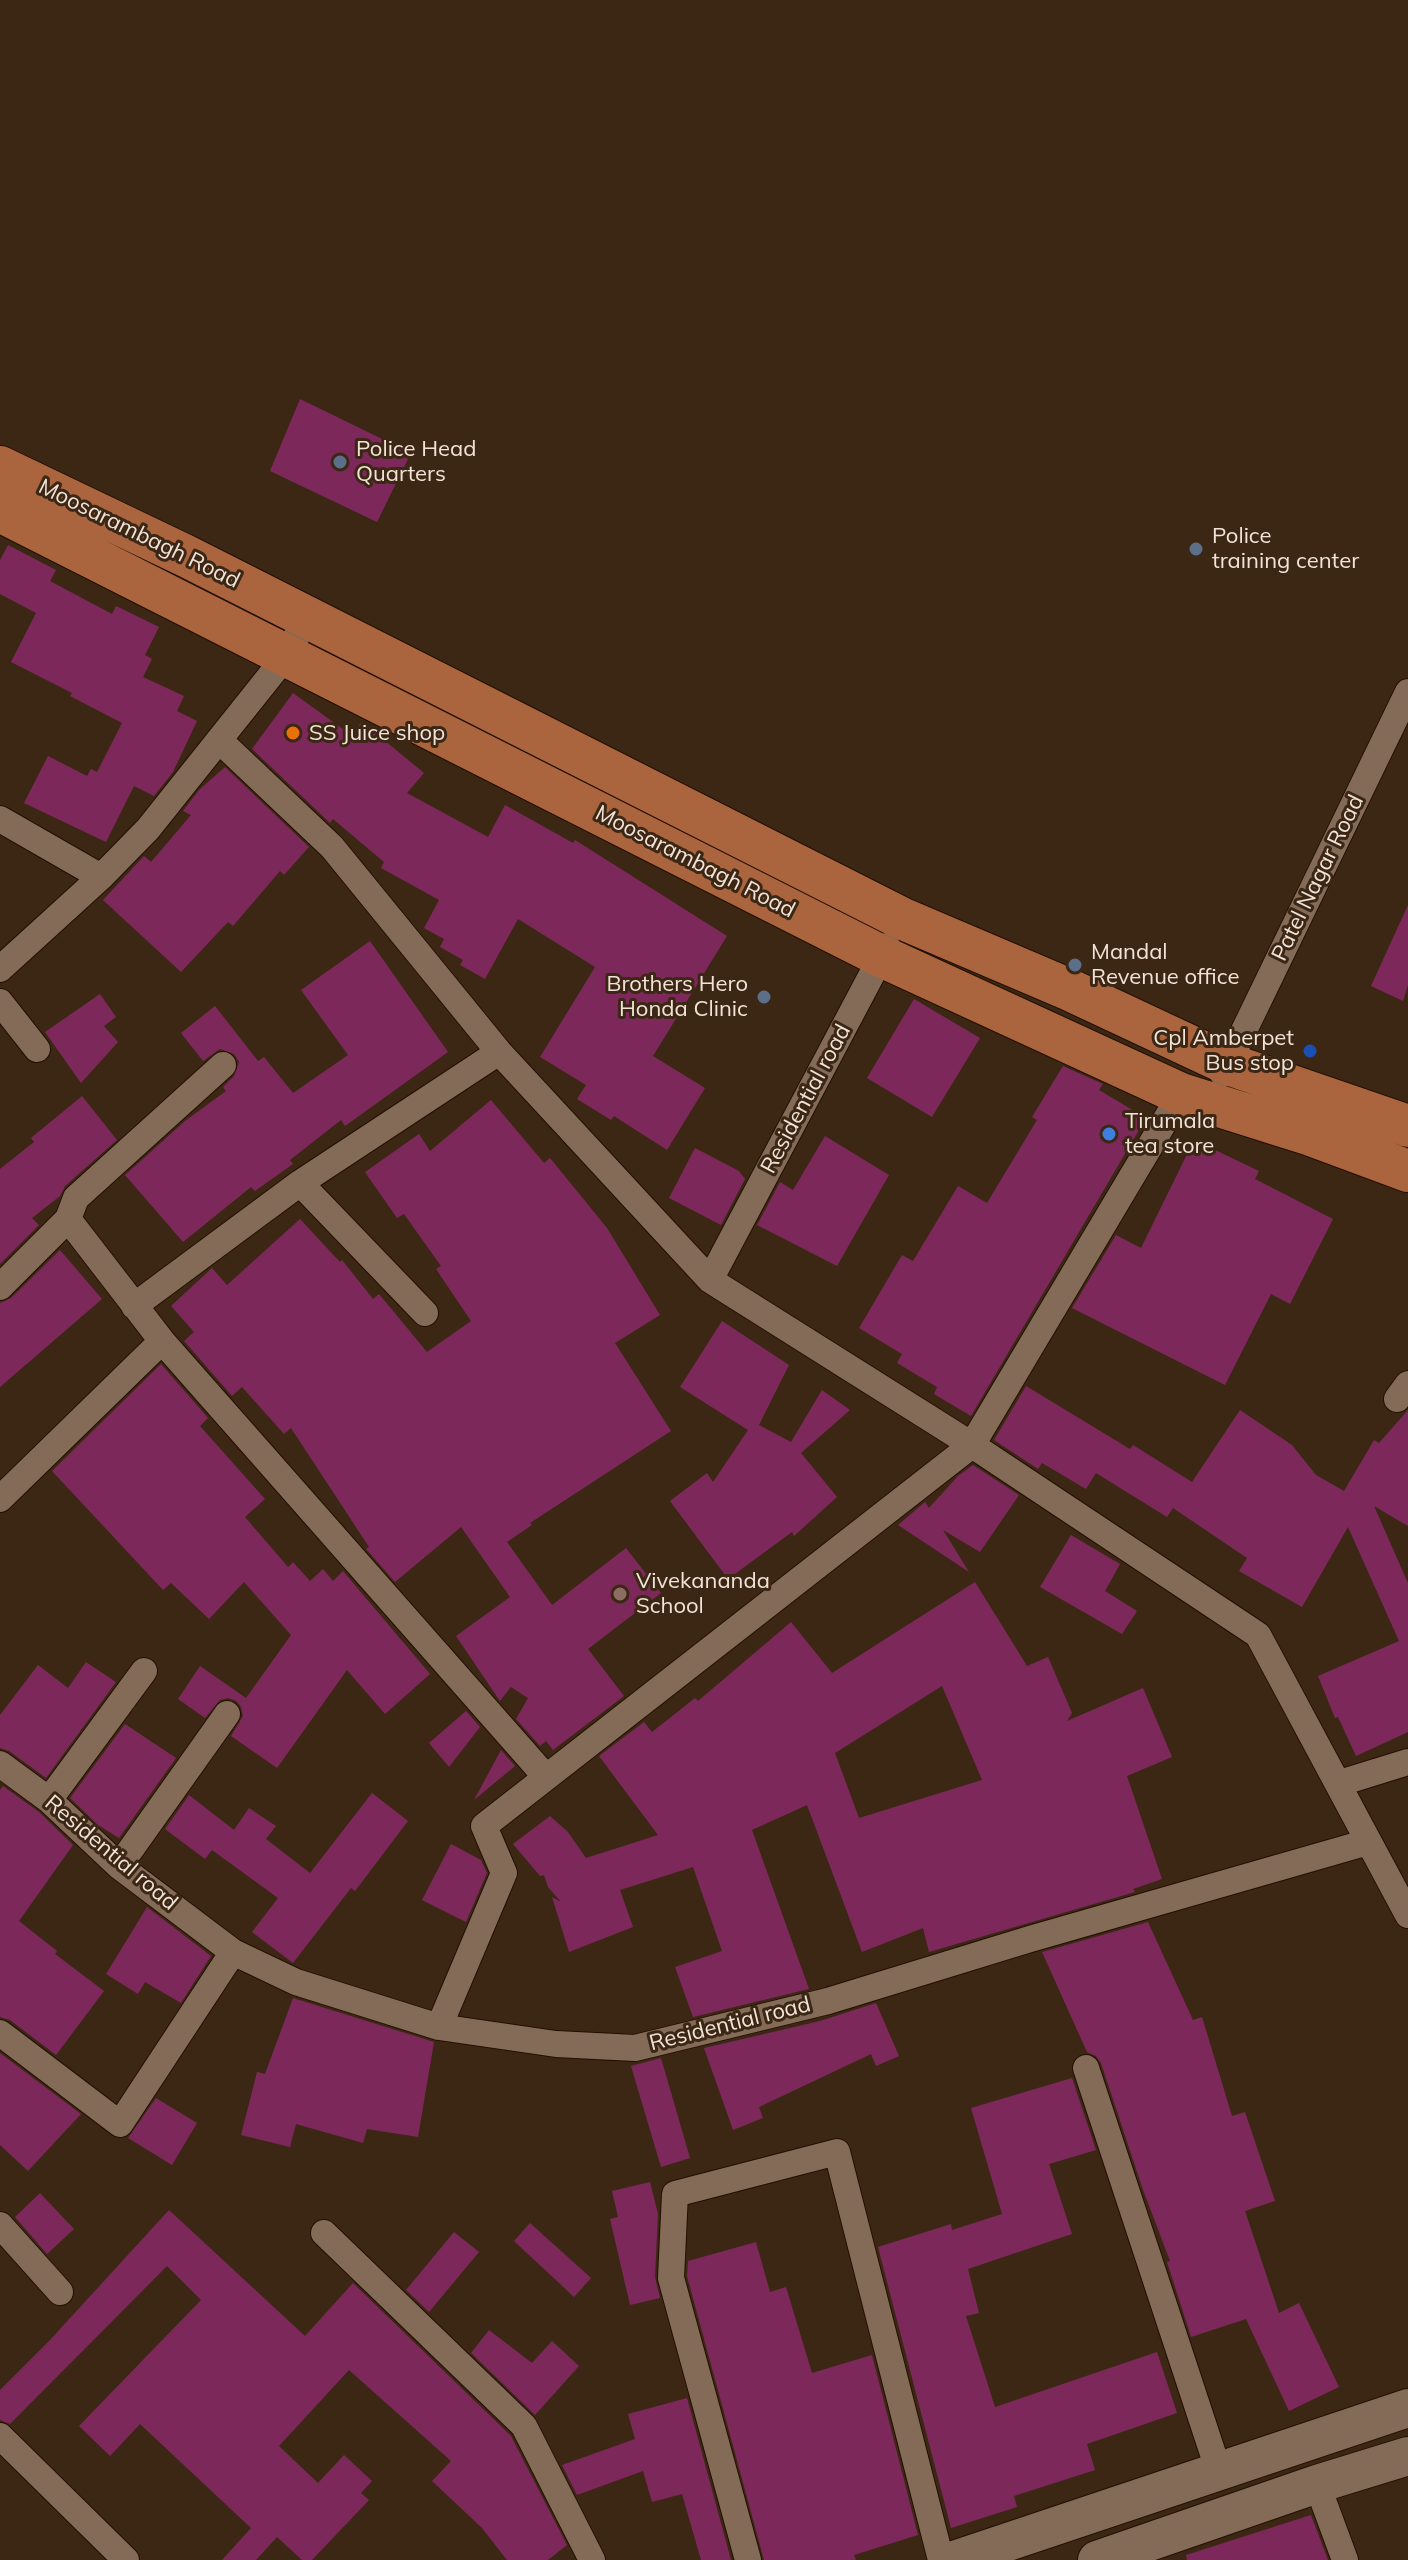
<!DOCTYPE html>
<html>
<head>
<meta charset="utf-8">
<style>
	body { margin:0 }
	canvas { display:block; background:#3c2715 }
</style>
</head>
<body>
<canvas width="1408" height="2560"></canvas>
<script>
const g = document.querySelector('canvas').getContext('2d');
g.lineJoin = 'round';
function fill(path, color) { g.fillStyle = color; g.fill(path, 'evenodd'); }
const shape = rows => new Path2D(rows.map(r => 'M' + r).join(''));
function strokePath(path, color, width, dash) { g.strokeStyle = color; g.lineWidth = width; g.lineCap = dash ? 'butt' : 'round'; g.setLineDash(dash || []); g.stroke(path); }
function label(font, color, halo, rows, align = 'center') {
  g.font = font + ' Mulish,sans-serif'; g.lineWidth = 6; g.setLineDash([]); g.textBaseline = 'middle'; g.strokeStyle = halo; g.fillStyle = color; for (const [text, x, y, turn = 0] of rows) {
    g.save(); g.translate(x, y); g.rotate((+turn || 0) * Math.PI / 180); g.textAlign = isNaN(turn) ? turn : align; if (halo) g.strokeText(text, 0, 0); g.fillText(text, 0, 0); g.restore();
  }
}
const building = shape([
	[300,399,411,453,377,522,270,471],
	[8,545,56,570,50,581,112,614,116,606,159,627,145,655,152,659,143,677,184,696,177,711,197,721,173,772,154,796,134,786,106,842,24,803,48,756,87,776,91,769,97,772,122,723,70,696,72,693,11,662,36,613,0,594,0,560],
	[293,693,351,735,362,722,424,773,407,793,488,837,505,805,573,843,575,840,727,936,653,1056,705,1088,667,1150,614,1116,611,1120,577,1099,586,1085,540,1057,595,967,518,919,485,979,460,965,463,960,440,947,444,939,424,928,439,900,381,868,384,862,333,819,330,823,252,749],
	[225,767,309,847,284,875,280,871,233,926,228,922,181,972,103,900,144,856,151,862,191,815,183,811,199,790],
	[1408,905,1408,985,1403,1001,1371,986],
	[370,941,448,1052,345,1126,341,1120,290,1160,293,1164,255,1191,251,1187,183,1242,125,1175,185,1121,226,1091,223,1087,234,1076,239,1062,234,1054,220,1049,203,1061,181,1033,215,1006,258,1061,264,1057,293,1093,348,1055,301,990],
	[100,994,116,1017,104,1026,118,1042,81,1083,45,1032],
	[914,999,980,1038,932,1117,867,1078],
	[1063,1066,1103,1084,1099,1090,1146,1118,971,1416,934,1394,937,1387,897,1363,902,1354,859,1328,902,1255,913,1261,958,1186,987,1203,1037,1120,1032,1117],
	[82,1096,117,1140,65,1186,60,1196,32,1218,39,1225,0,1264,0,1169,34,1142,31,1138],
	[491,1100,544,1163,550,1158,607,1228,660,1315,615,1343,671,1431,530,1523,532,1525,507,1542,552,1605,626,1548,661,1593,588,1649,624,1696,553,1750,546,1741,540,1746,516,1719,528,1698,511,1687,500,1701,456,1636,510,1597,461,1527,395,1582,366,1549,369,1547,291,1428,284,1434,242,1387,232,1396,184,1341,194,1332,171,1306,212,1268,227,1285,300,1219,340,1262,342,1260,373,1299,379,1294,427,1352,471,1321,436,1269,441,1266,404,1214,397,1218,365,1172,419,1134,430,1151],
	[825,1136,889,1175,837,1266,757,1225,780,1182,793,1190],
	[1194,1140,1259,1171,1255,1179,1333,1219,1290,1304,1271,1294,1225,1385,1072,1308,1116,1235,1141,1248],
	[695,1148,739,1171,745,1179,721,1225,669,1198],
	[60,1250,102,1299,0,1387,0,1303,11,1298],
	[722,1321,789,1365,759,1425,791,1442,822,1390,850,1410,801,1453,837,1497,794,1536,792,1532,728,1579,670,1501,707,1473,713,1482,748,1430,680,1387],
	[161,1364,208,1418,200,1426,265,1499,245,1517,288,1567,293,1562,310,1581,323,1569,333,1581,343,1571,430,1674,385,1714,347,1670,277,1768,231,1736,243,1716,241,1707,236,1701,228,1698,220,1700,205,1718,178,1699,200,1666,246,1698,291,1635,244,1582,209,1619,171,1583,163,1590,52,1471],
	[1026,1386,1130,1449,1133,1445,1192,1482,1240,1410,1292,1445,1316,1475,1344,1491,1374,1440,1379,1443,1408,1410,1408,1526,1374,1506,1408,1583,1408,1732,1356,1756,1338,1717,1335,1718,1318,1676,1399,1641,1348,1527,1302,1607,1239,1571,1247,1558,1173,1508,1167,1517,1096,1473,1086,1489,1042,1463,1038,1469,994,1440],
	[973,1465,1019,1495,980,1552,943,1530,969,1572,898,1525,925,1502,929,1508,958,1476],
	[1071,1535,1120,1564,1105,1591,1137,1611,1122,1634,1040,1587],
	[975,1582,1027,1666,1048,1657,1072,1713,1067,1721,1143,1688,1172,1757,1127,1776,1162,1879,1133,1889,1135,1892,929,1952,923,1928,862,1952,807,1805,752,1830,809,1989,693,2017,675,1967,722,1951,693,1867,620,1890,633,1927,569,1952,552,1897,561,1902,548,1887,544,1875,540,1876,513,1844,550,1816,568,1832,586,1858,658,1835,599,1756,644,1722,652,1732,695,1698,698,1701,791,1622,832,1673],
	[942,1686,982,1780,859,1818,835,1753],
	[86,1662,116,1682,46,1778,9,1751,0,1748,0,1715,38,1665,68,1688],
	[466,1711,480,1727,449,1767,429,1743],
	[125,1724,176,1758,119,1838,98,1825,70,1798],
	[501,1750,515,1766,474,1800],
	[3,1786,39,1812,73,1845,19,1921,57,1951,55,1954,104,1991,56,2055,10,2020,0,2017,0,1790],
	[372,1793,408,1821,355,1891,351,1888,293,1963,252,1932,278,1898,212,1850,205,1859,165,1829,189,1795,234,1830,249,1808,276,1826,266,1839,310,1873],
	[451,1844,481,1860,487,1873,466,1922,422,1900],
	[147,1907,211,1956,181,2003,145,1982,138,1994,106,1974],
	[1148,1922,1193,2020,1202,2017,1232,2116,1245,2112,1275,2201,1245,2211,1279,2313,1299,2303,1339,2387,1289,2411,1246,2319,1191,2337,1167,2262,1170,2261,1142,2187,1101,2063,1096,2056,1087,2052,1042,1952],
	[293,1998,434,2042,418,2137,367,2129,363,2143,296,2124,290,2147,241,2135,257,2072,265,2074],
	[876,2003,899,2056,876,2066,871,2054,759,2107,763,2118,733,2130,704,2048,820,2021],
	[0,2053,81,2114,28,2171,0,2145],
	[661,2058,690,2158,661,2167,631,2066],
	[1072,2078,1096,2150,1049,2164,1072,2234,968,2269,979,2313,966,2316,995,2407,1157,2352,1177,2413,1087,2444,1095,2470,1014,2496,1017,2507,951,2528,878,2247,951,2224,952,2230,1002,2214,971,2108],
	[156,2098,197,2123,172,2165,128,2138],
	[650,2182,658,2214,655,2277,660,2298,630,2305,610,2219,618,2217,612,2191],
	[40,2193,74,2229,47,2254,15,2217],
	[169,2210,305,2336,353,2283,511,2436,567,2545,548,2560,507,2560,482,2528,432,2481,451,2461,349,2370,279,2446,318,2483,344,2455,372,2481,361,2493,369,2500,312,2560,302,2560,277,2537,256,2560,222,2560,251,2528,140,2424,110,2456,79,2426,201,2300,167,2266,10,2424,0,2420,0,2390,50,2340],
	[530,2223,591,2278,574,2297,514,2241],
	[454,2232,479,2252,429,2312,406,2290],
	[756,2242,770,2292,786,2287,812,2373,872,2355,918,2535,854,2555,856,2560,764,2560,687,2276,688,2261],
	[489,2330,532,2363,552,2341,579,2366,535,2415,471,2353],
	[687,2398,731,2560,701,2560,682,2494,652,2502,643,2471,577,2495,562,2465,635,2439,628,2414],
	[1311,2515,1328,2560,1187,2560,1186,2555]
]);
const street = shape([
	[219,740,332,847,499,1052,710,1280,972,1445,1258,1635,1408,1915],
	[0,819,101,877],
	[0,969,101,877,148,829,286,656,307,617],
	[0,1002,37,1049],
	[1223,1074,1408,692],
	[300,1183,425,1313],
	[68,1219,162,1341,546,1777],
	[710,1280,887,946],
	[0,1287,68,1219,76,1198,223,1065],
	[134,1306,300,1183,499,1052],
	[1397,1399,1408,1384],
	[0,1499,162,1341],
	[0,1764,49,1800,119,1866,233,1952,296,1982,439,2027,556,2044,635,2048,828,2001,1030,1939,1368,1842],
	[1340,1783,1408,1762],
	[49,1800,144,1671],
	[119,1866,227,1714],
	[439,2027,504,1873,484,1826,972,1445,1181,1094],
	[0,2033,120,2124,233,1952],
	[1086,2068,1219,2472],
	[0,2225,60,2292],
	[324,2233,524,2426,592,2560],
	[0,2436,126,2560],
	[1317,2484,1345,2560],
	[748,2560,671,2278,675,2194,837,2152,941,2560]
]);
const secondary = shape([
	[954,2560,1408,2408],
	[1097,2560,1317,2484,1408,2456]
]);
const primary = shape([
	[0,467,186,556,901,918,1070,990,1228,1064,1408,1126],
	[0,511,881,956,1181,1094,1311,1135,1408,1171]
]);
const markers = [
	[340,462,8,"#5c6f8a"],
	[1196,549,8,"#5c6f8a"],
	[293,733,8,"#e8710a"],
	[1075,965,8,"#5c6f8a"],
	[764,997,8,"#5c6f8a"],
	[1310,1051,8,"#1a4fb4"],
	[1109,1134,8,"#3f7fe0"],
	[620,1594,8,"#8d6e63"]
];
const poiNames = [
	["Police Head",356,449],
	["Quarters",356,474],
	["Police",1212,536],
	["training center",1212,561],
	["SS Juice shop",309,733],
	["Mandal",1091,952],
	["Revenue office",1091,977],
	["Brothers Hero",748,984,"right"],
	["Honda Clinic",748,1009,"right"],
	["Cpl Amberpet",1294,1038,"right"],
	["Bus stop",1294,1063,"right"],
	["Tirumala",1125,1121],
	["tea store",1125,1146],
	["Vivekananda",636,1581],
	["School",636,1606]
];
const streetNames = [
	["Moosarambagh Road",139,534,26],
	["Moosarambagh Road",695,862,27],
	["Patel Nagar Road",1318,878,-64],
	["Residential road",806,1099,-62],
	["Residential road",111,1853,40],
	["Residential road",730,2024,-14]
];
fill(building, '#7d285a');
strokePath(street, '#230f01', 28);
strokePath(secondary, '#230f01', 40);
strokePath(primary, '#230f01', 44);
strokePath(street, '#846b58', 26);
strokePath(secondary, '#846b58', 38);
strokePath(primary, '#aa643e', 42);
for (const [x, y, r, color] of markers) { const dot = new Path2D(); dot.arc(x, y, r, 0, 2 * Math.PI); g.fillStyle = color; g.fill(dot); strokePath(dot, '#3c2715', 3); }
label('22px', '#f1e3d8', '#3c2715', poiNames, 'left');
label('22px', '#f1e3d8', '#3c2715', streetNames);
</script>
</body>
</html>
